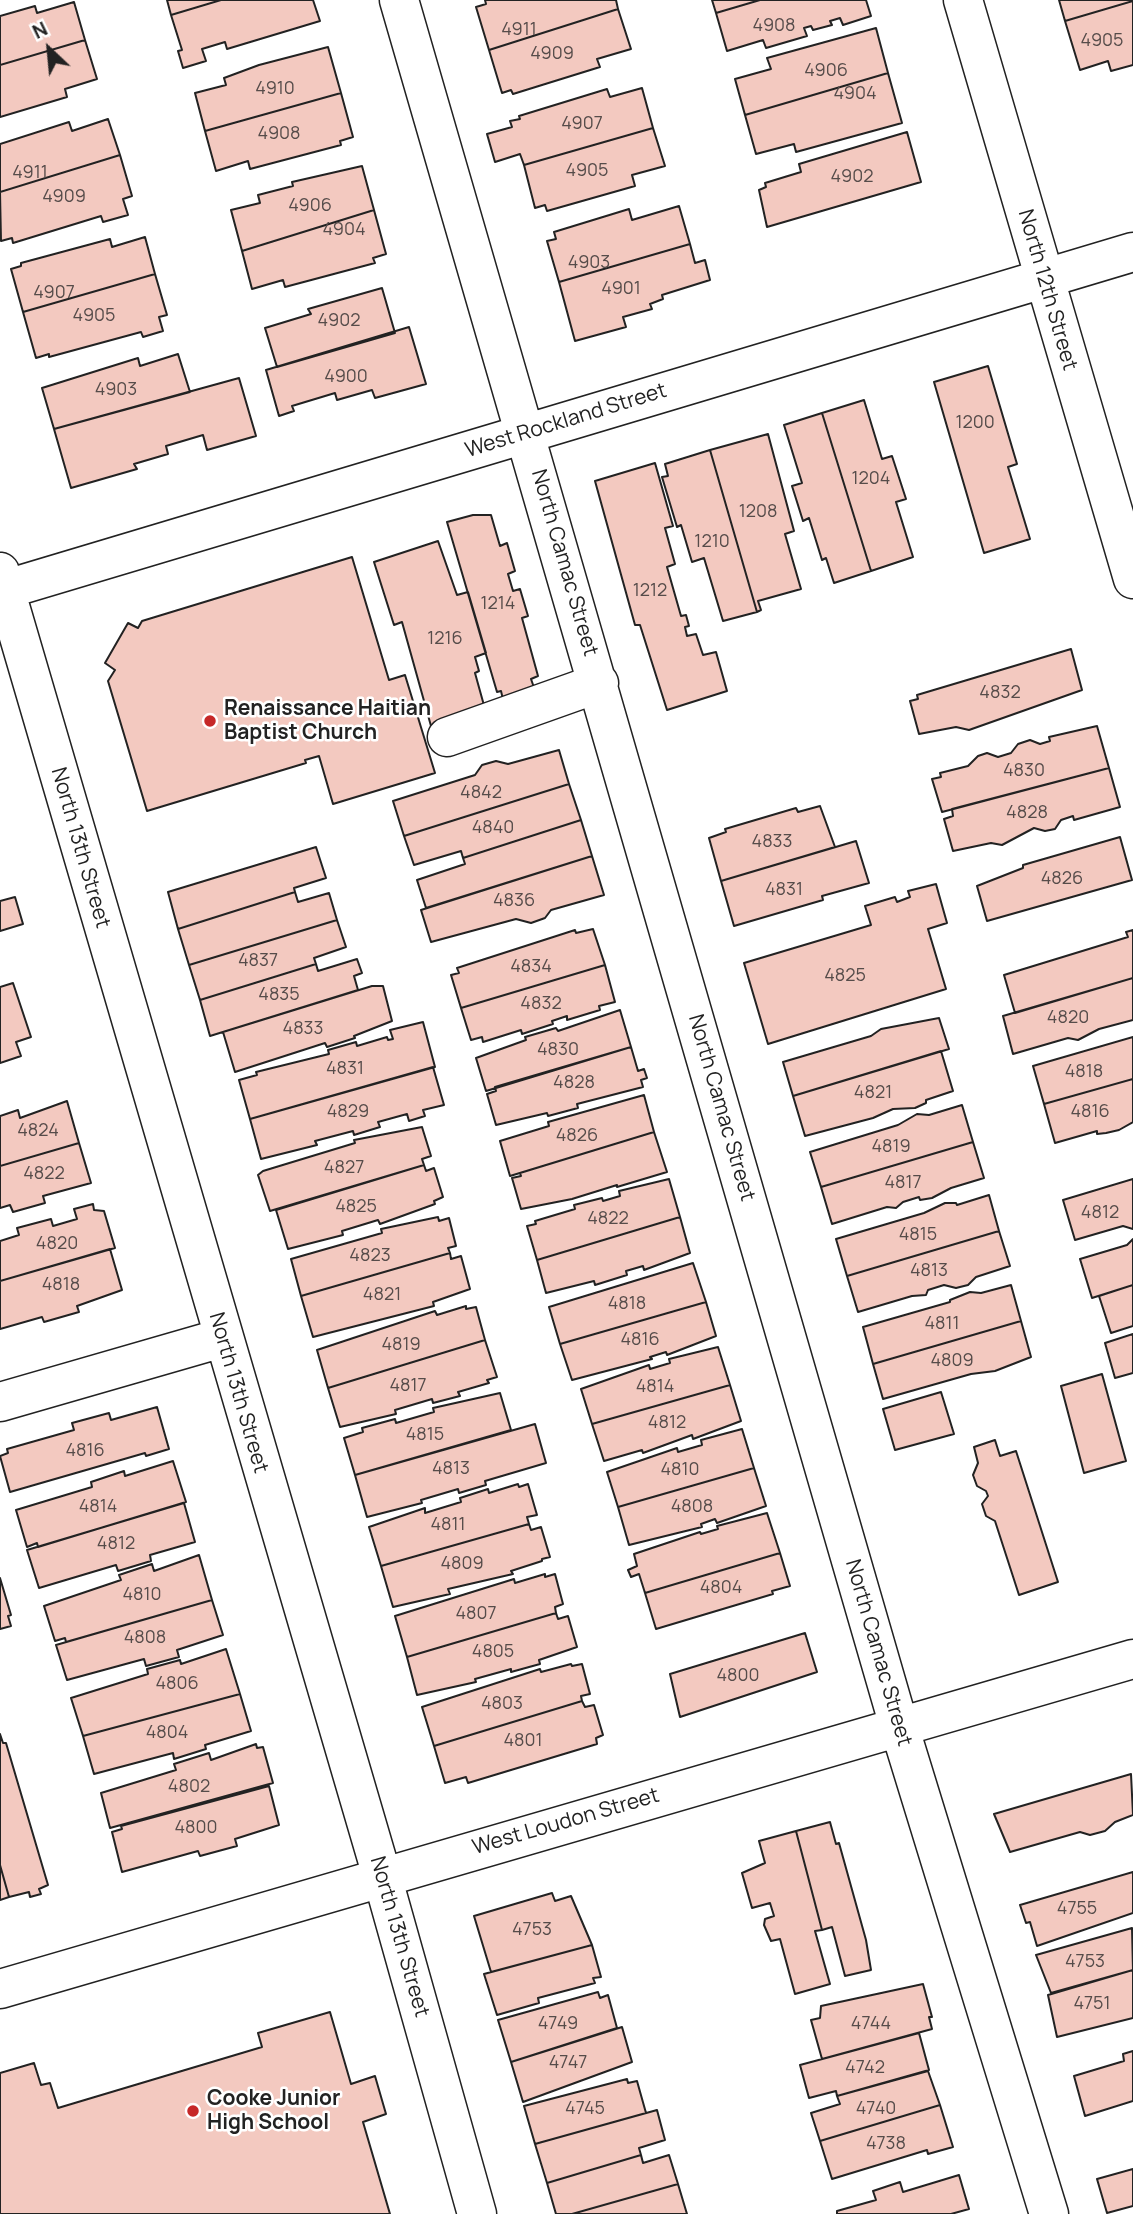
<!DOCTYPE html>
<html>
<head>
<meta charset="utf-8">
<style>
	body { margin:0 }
	#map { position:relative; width:1133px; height:2214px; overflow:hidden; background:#fff; font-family:Manrope,sans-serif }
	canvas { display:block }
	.north { position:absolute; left:14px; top:14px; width:70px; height:70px; -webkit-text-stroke:5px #fff; paint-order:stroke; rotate:334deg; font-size:19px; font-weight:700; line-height:28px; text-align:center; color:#222 }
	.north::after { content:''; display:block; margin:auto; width:24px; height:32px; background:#222; clip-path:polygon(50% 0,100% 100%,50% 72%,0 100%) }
</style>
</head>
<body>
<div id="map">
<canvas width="1133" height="2214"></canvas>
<div class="north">N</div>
</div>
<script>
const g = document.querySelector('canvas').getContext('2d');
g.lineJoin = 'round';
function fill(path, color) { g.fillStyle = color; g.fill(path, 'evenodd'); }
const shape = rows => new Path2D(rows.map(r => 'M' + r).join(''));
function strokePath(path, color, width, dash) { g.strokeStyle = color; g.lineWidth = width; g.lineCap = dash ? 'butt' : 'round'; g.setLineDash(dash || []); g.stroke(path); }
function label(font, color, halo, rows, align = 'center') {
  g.font = font + ' Manrope,sans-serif'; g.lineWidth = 5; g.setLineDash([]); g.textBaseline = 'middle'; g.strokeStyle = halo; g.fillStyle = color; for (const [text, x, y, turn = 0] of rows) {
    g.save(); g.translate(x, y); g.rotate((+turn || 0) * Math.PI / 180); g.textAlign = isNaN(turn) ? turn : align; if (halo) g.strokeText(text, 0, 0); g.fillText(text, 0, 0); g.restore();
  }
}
const building = shape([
	[167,0,221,0,171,15,167,0],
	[221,0,313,0,320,21,227,49,225,42,202,49,206,61,183,68,178,51,182,50,171,15,221,0],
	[485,0,616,0,618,9,489,50,476,7,486,4,485,0],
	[712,0,760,0,716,13,712,0],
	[760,0,866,0,871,16,843,25,840,18,830,21,832,25,813,30,811,26,804,28,807,36,766,48,763,40,727,51,716,13,760,0],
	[1059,0,1133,0,1133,1,1065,21,1059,0],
	[1133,1,1133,65,1111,71,1108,61,1080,70,1065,21,1133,1],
	[74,2,85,40,0,65,0,16,35,6,37,13,74,2],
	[618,9,631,49,597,59,600,67,513,94,511,90,502,93,489,50,618,9],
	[876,28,888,73,745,115,735,79,771,69,767,58,876,28],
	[85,40,97,79,65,89,67,97,0,117,0,65,85,40],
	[328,47,341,93,205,131,195,93,226,85,224,78,259,65,328,47],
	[888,73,902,123,796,152,794,144,756,154,745,115,888,73],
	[642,88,653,128,524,165,520,154,495,162,487,134,512,127,510,121,520,119,519,116,607,89,610,97,642,88],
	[341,93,353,137,340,141,341,145,250,169,248,161,216,171,205,131,341,93],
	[108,119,120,155,0,192,0,144,69,122,72,131,108,119],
	[653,128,665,166,632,175,635,186,547,211,545,205,535,208,524,165,653,128],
	[907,132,921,182,767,227,759,190,766,187,765,183,801,172,799,164,907,132],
	[120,155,132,196,123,199,128,215,103,222,101,216,13,243,12,238,1,241,0,192,120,155],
	[362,166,374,210,242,251,231,210,260,203,258,195,293,186,292,182,362,166],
	[679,206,690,244,559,282,547,241,556,239,554,232,629,209,632,220,679,206],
	[374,210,386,254,373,258,375,263,285,287,283,280,252,289,242,251,374,210],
	[145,237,155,274,23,312,11,269,21,266,21,263,110,239,112,247,145,237],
	[690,244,695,263,705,260,710,280,662,295,663,299,650,304,652,309,623,317,626,327,575,341,559,282,690,244],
	[155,274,167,315,159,317,163,331,143,337,141,332,49,357,49,354,36,358,23,312,155,274],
	[382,288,395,333,277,367,265,328,311,314,308,309,382,288],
	[409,327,426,384,375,398,372,390,337,400,335,393,292,406,294,411,279,416,266,370,409,327],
	[178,354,190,392,54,429,42,388,138,358,140,366,178,354],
	[988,366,1017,464,1008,467,1030,539,984,553,934,382,988,366],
	[239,378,256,436,207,450,203,435,166,446,168,454,134,464,137,469,71,488,54,429,239,378],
	[864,400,882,459,892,456,906,499,896,502,913,557,871,571,822,413,864,400],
	[822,413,871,571,834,583,826,558,822,560,809,518,803,521,792,486,802,483,784,425,822,413],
	[768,434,794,531,785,534,801,589,758,601,761,610,757,612,710,450,768,434],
	[710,450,757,612,723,621,704,558,692,562,681,525,677,527,662,477,668,476,665,464,710,450],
	[655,463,673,526,665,528,675,564,667,567,681,616,686,615,689,626,685,627,687,636,696,634,703,655,716,652,727,691,667,710,640,625,635,625,595,481,655,463],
	[473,515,491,515,500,546,507,543,515,571,508,574,513,591,520,589,528,616,522,618,538,676,531,679,538,699,505,708,501,691,497,692,447,522,473,515],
	[438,541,457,595,468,592,486,653,475,657,479,671,475,673,485,709,431,726,402,622,394,625,374,562,438,541],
	[352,557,389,680,405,675,435,773,333,804,319,756,305,760,306,763,147,811,108,681,115,670,105,663,128,623,138,628,142,621,352,557],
	[1071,649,1082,690,969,730,956,727,919,734,910,701,918,699,917,695,1071,649],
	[1097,726,1109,768,942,812,932,779,941,777,940,773,968,766,978,756,987,753,998,757,1011,753,1018,744,1030,740,1040,744,1050,741,1049,737,1097,726],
	[559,750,569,784,404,836,393,801,475,775,482,765,496,761,508,764,559,750],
	[1109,768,1120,807,1074,820,1073,816,1061,820,1055,829,1045,831,1034,828,1002,845,991,843,953,851,944,819,953,816,952,809,1109,768],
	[569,784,581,820,463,858,461,851,414,865,404,836,569,784],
	[820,806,835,847,721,881,709,838,726,832,725,829,796,808,798,812,820,806],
	[581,820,592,856,426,908,417,880,465,864,463,858,581,820],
	[1120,837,1132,880,987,921,977,886,1023,868,1023,865,1120,837],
	[856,841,869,883,822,896,823,900,734,926,721,881,856,841],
	[316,847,326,878,294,888,295,892,178,929,168,892,316,847],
	[592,856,604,895,551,910,545,918,531,923,516,919,431,942,421,910,592,856],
	[936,884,947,923,928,929,946,989,768,1044,744,963,871,925,865,906,895,897,897,902,910,897,908,891,936,884],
	[295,892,298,902,329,893,337,920,189,965,178,929,295,892],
	[15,897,23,924,0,931,0,901,15,897],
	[337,920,346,947,314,958,316,964,200,1000,189,965,337,920],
	[593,929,605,965,461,1008,451,975,459,973,457,968,575,930,576,933,593,929],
	[1133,930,1133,978,1015,1013,1004,975,1128,937,1126,932,1133,930],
	[357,959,362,973,354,976,358,990,210,1036,200,1000,316,964,318,971,357,959],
	[605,965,615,1002,599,1006,600,1010,567,1020,567,1016,552,1021,553,1024,522,1034,521,1030,483,1042,482,1037,471,1040,461,1008,605,965],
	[1133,978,1133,1020,1099,1029,1078,1040,1068,1038,1013,1054,1003,1016,1133,978],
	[13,983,31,1037,16,1042,21,1056,0,1063,0,987,13,983],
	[372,986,383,986,392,1021,354,1036,355,1038,327,1047,325,1043,235,1072,223,1032,372,986],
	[620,1010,631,1047,486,1091,476,1058,526,1040,525,1037,556,1028,558,1031,620,1010],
	[939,1018,949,1049,793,1096,783,1062,871,1036,881,1029,939,1018],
	[423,1022,435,1067,250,1119,239,1080,257,1075,256,1072,329,1054,328,1050,356,1042,357,1046,387,1037,388,1040,393,1039,390,1030,423,1022],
	[1133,1037,1133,1079,1044,1104,1033,1066,1133,1037],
	[631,1047,638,1071,644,1069,647,1078,641,1080,643,1087,577,1104,578,1108,548,1116,547,1113,496,1125,487,1094,496,1091,495,1087,631,1047],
	[941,1051,953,1091,926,1100,926,1103,915,1108,893,1109,873,1118,805,1136,793,1096,941,1051],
	[433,1067,444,1105,423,1110,425,1116,409,1121,407,1114,378,1122,380,1127,354,1135,353,1131,315,1141,317,1145,261,1159,250,1119,433,1067],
	[1133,1079,1133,1122,1119,1130,1106,1133,1097,1134,1097,1131,1055,1143,1044,1104,1133,1079],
	[644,1095,654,1132,510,1176,500,1141,549,1126,548,1122,644,1095],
	[67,1101,79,1143,0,1166,0,1116,18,1110,20,1118,67,1101],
	[962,1105,973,1142,821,1187,810,1152,898,1125,917,1114,929,1115,962,1105],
	[422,1127,431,1156,422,1159,424,1165,270,1211,258,1175,263,1171,355,1143,354,1140,422,1127],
	[654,1132,667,1172,617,1187,617,1185,572,1199,521,1209,512,1178,521,1176,520,1173,654,1132],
	[973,1142,984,1178,951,1188,932,1198,920,1200,919,1197,903,1202,896,1208,887,1207,832,1224,821,1187,973,1142],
	[79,1143,91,1183,43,1196,45,1203,13,1212,10,1205,0,1208,0,1166,79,1143],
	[424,1165,426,1171,434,1168,443,1197,434,1201,435,1204,380,1224,378,1220,342,1231,343,1235,288,1249,276,1210,424,1165],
	[669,1179,680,1217,537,1260,527,1226,536,1224,535,1221,575,1209,574,1205,602,1198,603,1201,620,1196,619,1191,669,1179],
	[1133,1179,1133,1229,1123,1226,1075,1240,1063,1200,1133,1179],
	[989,1195,999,1231,847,1276,836,1239,924,1213,945,1203,956,1203,957,1205,989,1195],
	[93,1204,94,1210,104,1211,115,1248,0,1281,0,1241,19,1235,17,1228,51,1219,53,1226,77,1219,74,1209,93,1204],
	[438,1217,439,1221,449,1218,456,1246,448,1248,450,1253,301,1296,291,1259,382,1233,381,1229,438,1217],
	[680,1217,690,1253,644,1270,643,1266,626,1271,627,1275,595,1285,594,1281,546,1293,537,1260,680,1217],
	[999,1231,1010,1266,976,1277,968,1285,956,1288,944,1285,928,1290,926,1295,912,1296,858,1312,847,1276,999,1231],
	[1133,1239,1133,1285,1092,1298,1080,1259,1127,1245,1133,1239],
	[110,1249,122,1290,77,1306,79,1312,44,1322,42,1317,0,1329,0,1281,110,1249],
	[450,1253,451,1259,461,1256,470,1289,433,1302,434,1306,313,1337,301,1296,450,1253],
	[693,1263,706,1302,560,1344,549,1307,693,1263],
	[1011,1285,1021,1321,873,1364,863,1327,950,1302,950,1300,970,1292,981,1293,1011,1285],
	[1133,1285,1133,1326,1111,1333,1099,1296,1133,1285],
	[706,1302,716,1336,667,1355,666,1352,650,1357,652,1359,572,1380,560,1344,706,1302],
	[466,1306,466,1309,476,1307,485,1340,328,1388,317,1350,435,1311,437,1315,466,1306],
	[1021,1321,1031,1357,995,1371,971,1374,883,1399,873,1364,1021,1321],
	[1133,1334,1133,1373,1115,1378,1105,1343,1133,1334],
	[485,1340,497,1377,487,1380,489,1383,458,1392,460,1396,433,1403,432,1399,395,1410,396,1414,340,1427,328,1388,485,1340],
	[718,1347,730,1385,592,1424,581,1389,649,1365,650,1369,670,1363,669,1359,718,1347],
	[1102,1374,1126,1461,1084,1473,1061,1386,1102,1374],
	[730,1385,741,1421,693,1439,692,1435,643,1453,642,1450,604,1461,592,1424,730,1385],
	[941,1392,954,1434,895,1450,883,1409,941,1392],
	[500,1393,511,1430,355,1475,344,1438,363,1432,362,1428,395,1419,396,1423,434,1412,433,1408,500,1393],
	[157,1407,169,1449,146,1456,145,1453,10,1492,0,1456,8,1453,7,1449,74,1430,72,1423,109,1413,111,1420,157,1407],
	[535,1424,546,1463,485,1481,486,1485,459,1493,458,1489,421,1500,422,1503,367,1517,355,1475,535,1424],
	[742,1429,754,1468,618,1507,607,1472,677,1448,678,1452,702,1445,701,1440,742,1429],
	[995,1440,1000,1456,1016,1451,1058,1582,1019,1595,995,1521,986,1516,982,1504,988,1496,986,1491,977,1486,973,1475,978,1463,974,1447,995,1440],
	[173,1461,186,1502,38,1547,37,1543,27,1547,16,1510,92,1487,91,1482,124,1471,125,1476,173,1461],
	[754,1468,766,1506,717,1523,715,1519,701,1524,702,1527,629,1545,618,1507,754,1468],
	[518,1484,519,1487,528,1484,537,1515,527,1517,529,1524,381,1566,369,1527,425,1508,425,1513,461,1502,460,1498,488,1489,489,1493,518,1484],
	[184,1503,195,1542,150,1555,151,1561,118,1571,116,1565,39,1588,27,1550,184,1503],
	[767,1513,780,1553,645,1593,639,1574,631,1577,628,1570,637,1566,634,1554,700,1532,701,1534,718,1529,717,1526,767,1513],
	[529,1524,531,1530,541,1527,550,1557,542,1559,542,1561,511,1571,513,1574,448,1589,450,1594,393,1607,381,1566,529,1524],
	[780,1553,790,1586,772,1591,773,1594,656,1629,645,1593,780,1553],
	[199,1555,212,1600,66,1642,65,1638,55,1641,44,1606,121,1580,119,1575,152,1564,154,1571,199,1555],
	[545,1574,545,1577,555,1574,563,1604,555,1607,556,1613,407,1657,395,1616,514,1579,515,1583,545,1574],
	[0,1578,11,1615,8,1616,11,1626,0,1629,0,1578],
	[212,1600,223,1635,177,1650,179,1657,146,1666,144,1659,67,1680,56,1645,212,1600],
	[556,1613,558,1619,568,1616,577,1647,539,1660,540,1664,511,1672,511,1669,475,1679,476,1682,417,1695,407,1657,556,1613],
	[805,1633,817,1672,680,1717,670,1674,805,1633],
	[226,1649,240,1694,83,1736,71,1698,148,1674,147,1669,180,1660,181,1664,226,1649],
	[571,1664,572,1666,582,1664,590,1694,581,1696,582,1701,434,1746,422,1707,540,1669,541,1672,571,1664],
	[240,1694,251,1731,205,1745,206,1749,174,1759,173,1753,94,1774,83,1736,240,1694],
	[582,1701,585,1707,594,1705,603,1735,596,1738,597,1744,468,1783,466,1777,445,1783,434,1746,582,1701],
	[0,1734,3,1743,6,1743,48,1885,39,1889,41,1894,30,1897,29,1892,9,1897,0,1865,0,1734],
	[256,1744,257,1748,263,1747,273,1783,110,1828,101,1793,176,1770,174,1764,209,1753,211,1760,256,1744],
	[1131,1774,1133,1815,1115,1822,1105,1831,1090,1835,1080,1832,1010,1852,994,1814,1131,1774],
	[269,1786,279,1825,235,1839,237,1846,200,1856,198,1851,122,1872,112,1832,122,1829,121,1826,269,1786],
	[830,1822,836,1844,839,1843,866,1940,871,1970,845,1976,832,1927,822,1930,796,1831,830,1822],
	[796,1831,822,1930,815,1931,830,1984,795,1994,780,1939,771,1941,764,1925,765,1919,774,1916,770,1903,752,1908,742,1873,765,1863,759,1841,796,1831],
	[0,1865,9,1897,0,1900,0,1865],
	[1133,1872,1133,1913,1037,1946,1030,1922,1026,1923,1020,1905,1133,1872],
	[552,1893,555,1901,571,1896,592,1945,491,1972,474,1916,552,1893],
	[1132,1928,1133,1970,1051,1993,1036,1955,1132,1928],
	[592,1945,601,1977,593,1978,595,1983,538,1998,539,2003,497,2015,484,1974,592,1945],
	[1133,1970,1133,2018,1057,2037,1048,1995,1133,1970],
	[923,1984,932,2017,929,2017,932,2029,822,2059,811,2020,820,2018,821,2006,923,1984],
	[598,1992,600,1998,608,1995,617,2028,511,2062,498,2020,598,1992],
	[330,2012,351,2084,375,2076,386,2114,363,2122,390,2214,0,2214,0,2073,34,2063,41,2085,50,2083,58,2108,262,2047,258,2033,330,2012],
	[622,2027,632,2062,523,2102,511,2062,622,2027],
	[919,2033,929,2070,837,2096,836,2091,809,2098,800,2065,919,2033],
	[1133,2051,1133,2101,1085,2116,1074,2076,1124,2061,1123,2054,1133,2051],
	[928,2071,940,2105,820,2141,811,2113,840,2104,837,2096,928,2071],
	[627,2079,628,2083,637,2081,646,2113,535,2144,524,2106,627,2079],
	[940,2105,953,2147,928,2154,927,2150,832,2179,820,2141,940,2105],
	[657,2110,665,2140,639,2148,641,2155,547,2183,535,2144,657,2110],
	[641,2155,643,2163,669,2155,678,2184,572,2214,556,2214,547,2183,641,2155],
	[1133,2169,1133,2206,1107,2213,1097,2179,1133,2169],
	[959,2175,969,2209,951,2214,837,2214,837,2211,876,2200,873,2191,900,2182,903,2192,959,2175],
	[678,2184,687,2214,572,2214,678,2184]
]);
const minor = shape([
	[399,0,899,1726,1049,2214],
	[963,0,1133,579],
	[0,572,382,1876,477,2214],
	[0,591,1133,252],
	[447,737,599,683],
	[0,1402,222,1338],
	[0,1989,1133,1659]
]);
const markers = [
	[210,721,7,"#c62828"],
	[193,2111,7,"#c62828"]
];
const numberNames = [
	["4908",774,26],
	["4911",519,30],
	["4905",1102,41],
	["4909",552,54],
	["4906",826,71],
	["4910",275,89],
	["4904",855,94],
	["4907",582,124],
	["4908",279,134],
	["4905",587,171],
	["4911",30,173],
	["4902",852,177],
	["4909",64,197],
	["4906",310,206],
	["4904",344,230],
	["4903",589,263],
	["4901",621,289],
	["4907",54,293],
	["4905",94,316],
	["4902",339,321],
	["4900",346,377],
	["4903",116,390],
	["1200",975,423],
	["1204",871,479],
	["1208",758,512],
	["1210",712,542],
	["1212",650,591],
	["1214",498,604],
	["1216",445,639],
	["4832",1000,693],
	["4830",1024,771],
	["4842",481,793],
	["4828",1027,813],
	["4840",493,828],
	["4833",772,842],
	["4826",1062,879],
	["4831",784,890],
	["4836",514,901],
	["4837",258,961],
	["4834",531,967],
	["4825",845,976],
	["4835",279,995],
	["4832",541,1004],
	["4820",1068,1018],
	["4833",303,1029],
	["4830",558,1050],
	["4831",345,1069],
	["4818",1084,1072],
	["4828",574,1083],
	["4821",873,1093],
	["4829",348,1112],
	["4816",1090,1112],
	["4824",38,1131],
	["4826",577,1136],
	["4819",891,1147],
	["4827",344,1168],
	["4822",44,1174],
	["4817",903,1183],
	["4825",356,1207],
	["4812",1100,1213],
	["4822",608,1219],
	["4815",918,1235],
	["4820",57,1244],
	["4823",370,1256],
	["4813",929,1271],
	["4818",61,1285],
	["4821",382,1295],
	["4818",627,1304],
	["4811",942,1324],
	["4816",640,1340],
	["4819",401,1345],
	["4809",952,1361],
	["4817",408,1386],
	["4814",655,1387],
	["4812",667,1423],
	["4815",425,1435],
	["4816",85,1451],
	["4813",451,1469],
	["4810",680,1470],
	["4814",98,1507],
	["4808",692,1507],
	["4811",448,1525],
	["4812",116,1544],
	["4809",462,1564],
	["4804",721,1588],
	["4810",142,1595],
	["4807",476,1614],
	["4808",145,1638],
	["4805",493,1652],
	["4800",738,1676],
	["4806",177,1684],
	["4803",502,1704],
	["4804",167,1733],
	["4801",523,1741],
	["4802",189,1787],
	["4800",196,1828],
	["4755",1077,1909],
	["4753",532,1930],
	["4753",1085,1962],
	["4751",1092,2004],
	["4749",558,2024],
	["4744",871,2024],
	["4747",568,2063],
	["4742",865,2068],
	["4745",585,2109],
	["4740",876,2109],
	["4738",886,2144]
];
const streetNames = [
	["North 12th Street",1047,290,74],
	["West Rockland Street",566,421,-17],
	["North Camac Street",564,563,74],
	["North 13th Street",80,848,74],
	["North Camac Street",721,1108,74],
	["North 13th Street",238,1393,74],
	["North Camac Street",878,1653,74],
	["West Loudon Street",566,1822,-16],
	["North 13th Street",399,1937,74]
];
const poiNames = [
	["Renaissance Haitian",224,709],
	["Baptist Church",224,733],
	["Cooke Junior",207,2099],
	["High School",207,2123]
];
fill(building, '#f3c9c0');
strokePath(building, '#222', 2);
strokePath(minor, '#222', 41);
strokePath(minor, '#fff', 38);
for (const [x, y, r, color] of markers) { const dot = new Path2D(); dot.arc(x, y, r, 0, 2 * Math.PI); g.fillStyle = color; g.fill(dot); strokePath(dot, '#fff', 2.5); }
label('18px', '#564c4a', null, numberNames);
label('21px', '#222', '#fff', streetNames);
label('bold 21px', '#222', '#fff', poiNames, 'left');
</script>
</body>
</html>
